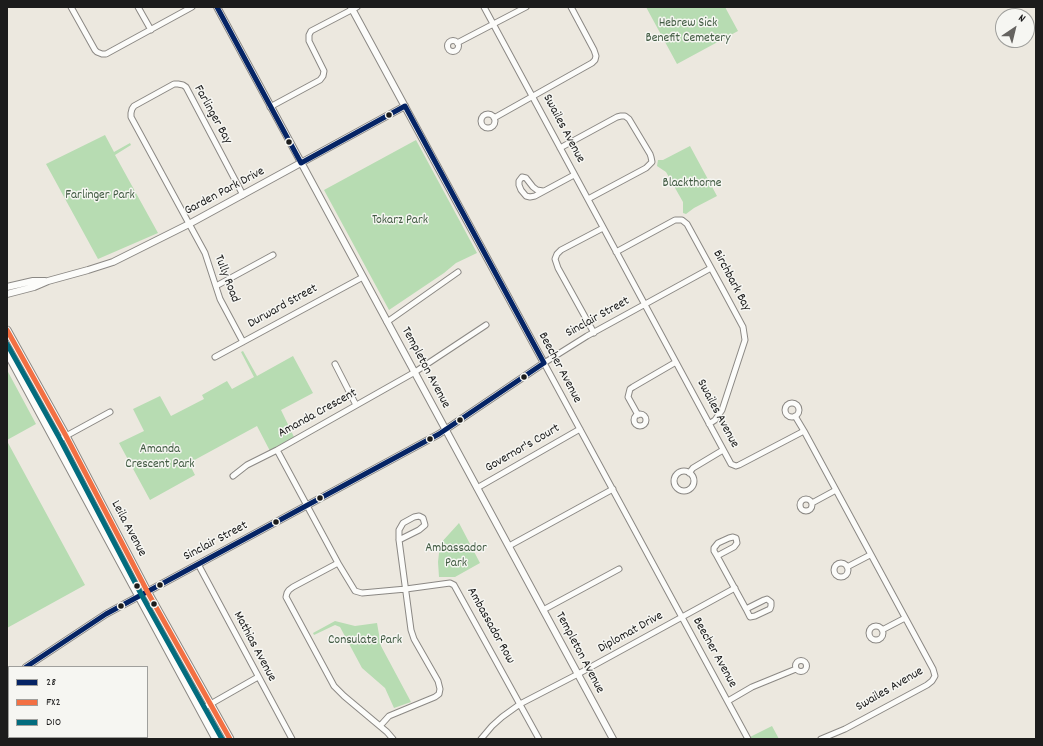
<!DOCTYPE html>
<html>
<head>
<meta charset="utf-8">
<style>
	body { margin:0 }
	#map { position:relative; width:1043px; height:746px; overflow:hidden; background:#ece8df; font-family:Dekko,sans-serif }
	canvas { display:block }
	.frame { position:absolute; inset:0; border:8px solid #1c1c1c; pointer-events:none }
	.legend { position:absolute; left:8px; top:666px; width:140px; height:72px; box-sizing:border-box; background:#f6f6f2; border:1px solid #9f9f9c; margin:0; padding:5px 7px; list-style:none; font-size:12px; color:#1c1c1c }
	.legend li { display:flex; align-items:center; gap:8px; height:20px }
	.legend b { width:20px; border:1px solid #9f9f9c }
	.north { position:absolute; left:995px; top:8px; width:40px; height:40px; box-sizing:border-box; background:#f6f6f2; border:1px solid #9f9f9c; border-radius:50%; rotate:35deg; font-size:11px; font-weight:700; line-height:16px; text-align:center; color:#1c1c1c }
	.north::after { content:''; display:block; margin:auto; width:14px; height:18px; background:#656360; clip-path:polygon(50% 0,100% 100%,50% 72%,0 100%) }
</style>
</head>
<body>
<div id="map">
<canvas width="1043" height="746"></canvas>
<div class="frame"></div>
<ul class="legend">
<li><b style="height:5px;background:#052465"></b>28</li>
<li><b style="height:5px;background:#f37043"></b>FX2</li>
<li><b style="height:5px;background:#026c7e"></b>D10</li>
</ul>
<div class="north">N</div>
</div>
<script>
const g = document.querySelector('canvas').getContext('2d');
g.lineJoin = 'round';
function fill(path, color) { g.fillStyle = color; g.fill(path, 'evenodd'); }
const shape = rows => new Path2D(rows.map(r => 'M' + r).join(''));
function strokePath(path, color, width, dash) { g.strokeStyle = color; g.lineWidth = width; g.lineCap = dash ? 'butt' : 'round'; g.setLineDash(dash || []); g.stroke(path); }
function label(font, color, halo, rows, align = 'center') {
  g.font = font + ' Dekko,sans-serif'; g.lineWidth = 3; g.setLineDash([]); g.textBaseline = 'middle'; g.strokeStyle = halo; g.fillStyle = color; for (const [text, x, y, turn = 0] of rows) {
    g.save(); g.translate(x, y); g.rotate((+turn || 0) * Math.PI / 180); g.textAlign = isNaN(turn) ? turn : align; if (halo) g.strokeText(text, 0, 0); g.fillText(text, 0, 0); g.restore();
  }
}
const green = shape([
	[646,7,725,7,738,31,677,64],
	[105,135,114,152,130,143,131,145,115,155,158,233,98,259,46,164],
	[416,140,477,253,456,263,444,273,389,310,324,190],
	[690,146,717,196,694,208,686,214,683,213,683,202,666,172,657,166,658,160,663,160],
	[243,351,257,376,293,356,313,393,281,410,294,437,270,451,257,426,189,463,195,475,150,500,119,443,144,431,133,409,160,396,171,416,204,399,202,395,227,381,232,389,254,377,241,352],
	[7,370,36,424,7,440],
	[7,441,85,585,7,628],
	[459,523,480,563,455,577,439,577,438,562,440,544],
	[335,621,355,626,377,623,381,646,411,702,394,708,385,688,362,668,340,627,335,625,314,635,313,633],
	[772,726,779,739,751,739,750,737]
]);
const minor = shape([
	[71,7,95,50,97,52,102,54,106,54,192,7],
	[138,7,151,30],
	[484,7,731,464,736,466,739,465,804,431,933,669,935,676,932,681,927,685,845,729,821,739],
	'447.5 46a5.5 5.5 0 1 1 11 0a5.5 5.5 0 1 1-11 0Z',
	[457,43,526,7],
	[270,107,320,80,323,76,324,71,309,41,309,35,311,31,357,7],
	'481 121a7 7 0 1 1 14 0a7 7 0 1 1-14 0Z',
	[494,118,567,77,592,63,595,60,596,56,594,50,571,7],
	[560,148,617,117,621,116,625,116,629,119,650,154,651,157,652,162,646,168,588,199],
	[543,191,537,190,533,187,526,178,522,177,519,181,519,185,521,190,526,196,530,197,535,196,574,175],
	[616,252,675,220,682,220,687,224,722,288,743,327,745,340,722,410,715,420,709,424],
	[711,268,587,336,544,363,748,739],
	[216,286,273,255],
	[387,322,458,272],
	[594,333,558,268,555,259,557,254,561,250,603,228],
	[243,342,220,299,205,253,131,117,131,113,132,109,134,106,174,84,178,84,183,85,186,87,243,195],
	[215,357,363,277],
	[335,364,356,405],
	'785 410a7 7 0 1 1 14 0a7 7 0 1 1-14 0Z',
	'634 420a6 6 0 1 1 12 0a6 6 0 1 1-12 0Z',
	[638,415,628,397,630,389,633,387,676,362],
	[795,416,804,431],
	[55,442,110,412],
	[277,450,338,563,355,591,362,593,406,589,450,583,454,585,539,739],
	'674 481a10 10 0 1 1 20 0a10 10 0 1 1-20 0Z',
	[689,473,693,468,723,450],
	[233,476,247,465,277,450,415,372,486,325],
	[477,488,580,429],
	'800 505a6 6 0 1 1 12 0a6 6 0 1 1-12 0Z',
	[812,503,836,490],
	[509,546,613,489],
	[717,556,734,547,737,543,736,538,733,537,729,538,718,543,714,548,714,551,717,556,746,609,750,617,755,616,770,609,771,606,771,602,767,599,764,600,746,609],
	[338,563,293,587,289,590,287,593,286,597,334,686,344,696,387,732,393,739],
	'834 570a7 7 0 1 1 14 0a7 7 0 1 1-14 0Z',
	[198,564,292,739],
	[847,567,870,555],
	[543,610,619,569],
	'869 633a7 7 0 1 1 14 0a7 7 0 1 1-14 0Z',
	[882,630,905,618],
	'795.5 666a5.5 5.5 0 1 1 11 0a5.5 5.5 0 1 1-11 0Z',
	[7,682,9,686],
	[728,701,752,687,796,669],
	[200,710,258,677],
	[380,726,389,716,435,697,439,694,440,689,438,681,414,639,411,630,399,540,399,530,403,523,414,517,419,516,423,518,425,525,419,530,399,540],
	[37,737,38,739],
	[135,737,136,739],
	[481,739,492,726,502,717,520,704,578,674,735,588]
]);
const tertiary = shape([
	[217,7,613,739],
	[7,287,33,281,45,281],
	[7,294,34,287,48,281,88,270,113,262,189,224,405,106],
	[26,667,106,614,439,434,544,363,351,7],
	[7,680,9,679]
]);
const secondary = shape([
	[7,330,66,436,147,591,230,739],
	[7,352,216,739]
]);
const bus1 = shape([
	[217,7,301,163],
	[405,106,544,363],
	[301,163,405,106],
	[26,667,106,614,439,434,544,363]
]);
const bus2 = shape([
	[7,330,66,436,147,591,230,739]
]);
const bus3 = shape([
	[7,344,60,439,141,594,222,739]
]);
const markers = [
	[389,115,3.5,"#1c1c1c"],
	[289,142,3.5,"#1c1c1c"],
	[524,377,3.5,"#1c1c1c"],
	[460,420,3.5,"#1c1c1c"],
	[430,439,3.5,"#1c1c1c"],
	[320,498,3.5,"#1c1c1c"],
	[276,522,3.5,"#1c1c1c"],
	[160,585,3.5,"#1c1c1c"],
	[137,586,3.5,"#1c1c1c"],
	[154,604,3.5,"#1c1c1c"],
	[121,606,3.5,"#1c1c1c"]
];
const parkNames = [
	["Hebrew Sick",688,24],
	["Benefit Cemetery",688,39],
	["Blackthorne",692,184],
	["Farlinger Park",100,196],
	["Tokarz Park",400,221],
	["Amanda",160,450],
	["Crescent Park",160,465],
	["Ambassador",456,549],
	["Park",456,564],
	["Consulate Park",365,641]
];
const streetNames = [
	["Farlinger Bay",212,115,61],
	["Swailes Avenue",563,129,62],
	["Garden Park Drive",225,192,-28],
	["Tully Road",226,279,69],
	["Birchbark Bay",731,281,62],
	["Durward Street",283,307,-29],
	["Sinclair Street",598,318,-29],
	["Templeton Avenue",425,368,62],
	["Beecher Avenue",559,368,62],
	["Amanda Crescent",318,414,-29],
	["Swailes Avenue",717,414,62],
	["Governor's Court",523,449,-30],
	["Leila Avenue",128,529,62],
	["Sinclair Street",216,542,-28],
	["Ambassador Row",490,626,61],
	["Diplomat Drive",631,633,-29],
	["Mathias Avenue",254,647,62],
	["Templeton Avenue",579,653,62],
	["Beecher Avenue",714,653,61],
	["Swailes Avenue",890,690,-30]
];
fill(green, '#b7dcb2');
strokePath(minor, '#8b8884', 7);
strokePath(tertiary, '#8b8884', 8);
strokePath(secondary, '#8b8884', 9);
strokePath(minor, '#fcfcfa', 5);
strokePath(tertiary, '#fcfcfa', 6);
strokePath(secondary, '#fcfcfa', 7);
strokePath(bus1, '#052465', 5);
strokePath(bus2, '#f37043', 5);
strokePath(bus3, '#026c7e', 5);
for (const [x, y, r, color] of markers) { const dot = new Path2D(); dot.arc(x, y, r, 0, 2 * Math.PI); g.fillStyle = color; g.fill(dot); strokePath(dot, '#f6f6f2', 1.5); }
label('13px', '#435c44', '#f6f6f2', parkNames);
label('13px', '#1c1c1c', '#f6f6f2', streetNames);
</script>
</body>
</html>
